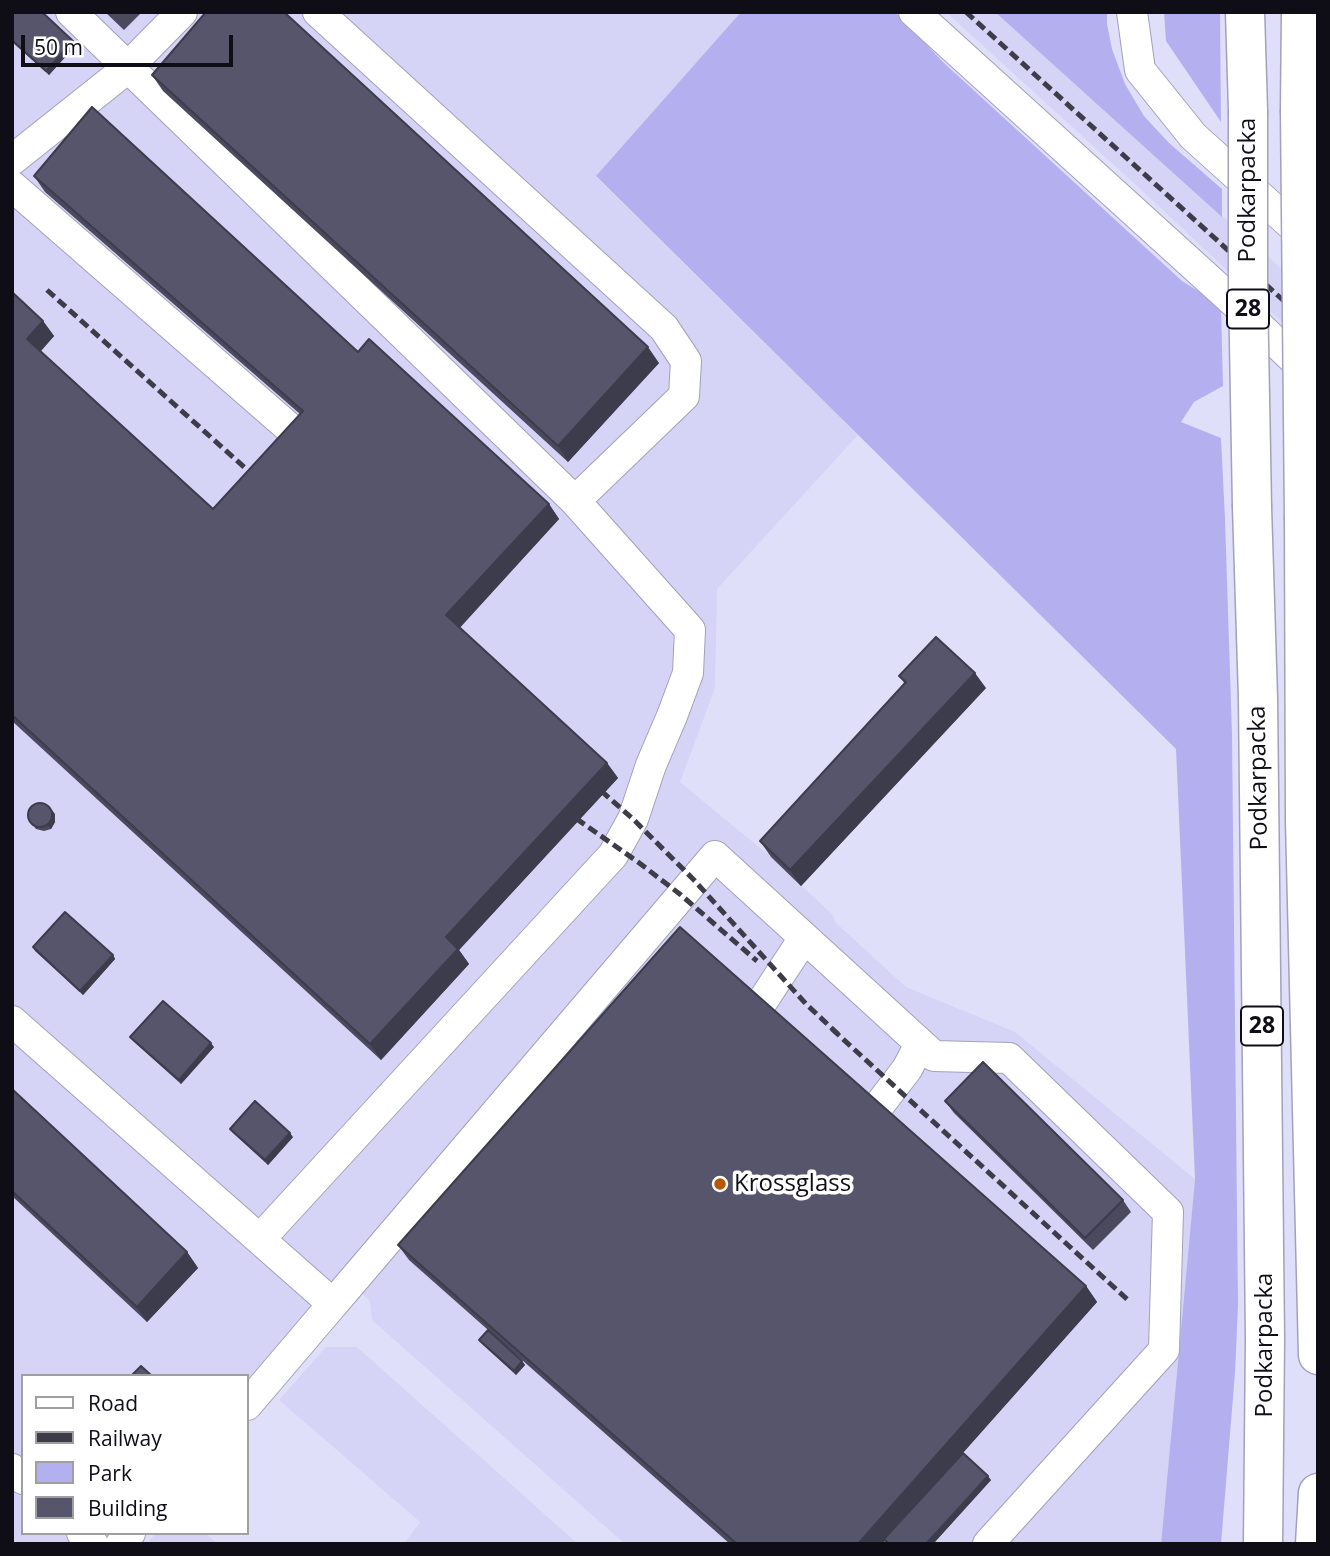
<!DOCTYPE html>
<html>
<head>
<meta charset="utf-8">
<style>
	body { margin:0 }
	#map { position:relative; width:1330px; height:1556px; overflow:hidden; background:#e0dffa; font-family:"Open Sans",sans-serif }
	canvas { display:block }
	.frame { position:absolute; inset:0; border:14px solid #0f0e17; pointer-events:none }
	.legend { position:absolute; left:21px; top:1374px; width:228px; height:161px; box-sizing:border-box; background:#fff; border:2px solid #9f9fa2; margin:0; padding:9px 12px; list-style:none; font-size:21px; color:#0f0e17 }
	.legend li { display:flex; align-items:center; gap:14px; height:35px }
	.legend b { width:35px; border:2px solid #9f9fa2 }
	.scale { position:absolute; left:21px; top:35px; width:212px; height:32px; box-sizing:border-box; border:4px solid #0f0e17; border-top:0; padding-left:9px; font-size:21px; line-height:24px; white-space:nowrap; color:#0f0e17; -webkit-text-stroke:5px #fff; paint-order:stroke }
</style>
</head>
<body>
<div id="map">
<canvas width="1330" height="1556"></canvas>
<div class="frame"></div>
<ul class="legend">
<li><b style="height:9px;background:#fff"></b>Road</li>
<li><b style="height:9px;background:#3d3c49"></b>Railway</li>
<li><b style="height:19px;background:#b4b0f0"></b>Park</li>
<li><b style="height:19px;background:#56556c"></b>Building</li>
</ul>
<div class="scale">50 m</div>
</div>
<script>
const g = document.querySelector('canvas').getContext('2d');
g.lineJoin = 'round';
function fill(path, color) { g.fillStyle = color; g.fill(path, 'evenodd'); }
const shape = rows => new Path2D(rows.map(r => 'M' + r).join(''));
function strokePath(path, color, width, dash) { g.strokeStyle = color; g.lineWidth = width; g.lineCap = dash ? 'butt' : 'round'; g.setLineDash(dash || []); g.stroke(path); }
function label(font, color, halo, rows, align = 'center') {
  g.font = font + ' "Open Sans",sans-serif'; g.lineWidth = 7; g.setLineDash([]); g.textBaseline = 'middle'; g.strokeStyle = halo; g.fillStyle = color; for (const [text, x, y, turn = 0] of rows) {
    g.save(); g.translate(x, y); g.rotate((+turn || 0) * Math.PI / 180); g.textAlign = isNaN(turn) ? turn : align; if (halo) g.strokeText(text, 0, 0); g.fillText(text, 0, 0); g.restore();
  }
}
const built = shape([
	[12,12,741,12,596,177,858,435,717,589,715,688,680,782,771,857,833,915,835,922,906,987,1015,1032,1195,1179,1161,1544,625,1544,372,1320,370,1301,342,1275,247,1386,247,1376,23,1376,23,1533,118,1533,108,1544,12,1544],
	[946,12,995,12,1312,296,1318,356,1148,196],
	[326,1347,357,1347,578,1544,404,1544,420,1522,279,1400],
	[156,1533,205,1533,218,1544,147,1544]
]);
const green = shape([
	[741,12,895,12,944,63,1182,281,1221,305,1223,386,1194,402,1181,422,1221,438,1225,519,1232,734,1238,1306,1235,1373,1221,1544,1161,1544,1195,1179,1176,749,596,176],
	[995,12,1107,12,1107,24,1112,49,1125,84,1144,116,1169,143,1222,189,1222,217],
	[1164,12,1220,12,1221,122,1166,41]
]);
const minor = shape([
	[71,12,575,501,690,630,688,673,672,716,651,765,633,819,613,855,260,1239],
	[318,12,664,328,686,361,684,396,575,501],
	[914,12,1236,304,1311,376],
	[1132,12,1140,70,1193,136,1307,239,1314,241],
	[12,160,124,71,182,12],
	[12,186,294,432],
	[760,1005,804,938],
	[12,1021,333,1304,715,856,934,1056,1009,1058,1168,1212,1164,1350,988,1544],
	[877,1108,907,1069,920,1044],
	[247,1405,333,1304],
	[12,1469,23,1479],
	[82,1533,93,1544],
	[121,1544,130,1533]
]);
const major = shape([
	[1245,12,1248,111],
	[1300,110,1301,12],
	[1252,507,1258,698,1265,1338,1263,1544],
	[1304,519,1305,821,1318,1355],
	[1315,1544,1318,1493]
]);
const rail = shape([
	[966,12,1318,332],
	[47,290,263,484],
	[590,781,633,819,694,880,806,1004,839,1035],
	[564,810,638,862,681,895,757,961],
	[832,1029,1129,1301]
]);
const majorBridge = shape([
	[1300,110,1304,519],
	[1248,111,1248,287,1252,507]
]);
const wall = shape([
	[12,12,73,41,76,45,49,75,12,42],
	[105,12,142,12,124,30],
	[152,75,659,363,568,462,163,91],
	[34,176,358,352,549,504,559,519,459,628,607,763,618,778,459,950,469,964,381,1060,12,721,12,292,43,321,54,336,41,351,213,509,300,414,45,192],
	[899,676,986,688,801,886,771,857,760,841,905,684],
	[55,814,55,822,51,829,44,831,36,829,28,819],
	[33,947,113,955,115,959,83,995,35,951],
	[130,1037,214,1047,181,1084,133,1041],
	[12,1089,187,1252,198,1268,147,1322,12,1196],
	[945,1101,1123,1200,1131,1212,1093,1250,954,1113],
	[230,1129,293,1137,268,1165,233,1133],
	[398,1245,1086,1286,1097,1302,952,1465,991,1480,933,1544,888,1544,885,1541,882,1544,730,1544,409,1260],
	[479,1340,522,1361,525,1365,516,1375,482,1344]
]);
const shadedWall = shape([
	[73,41,76,45,49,75,46,71],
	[43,321,54,336,38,354,27,339],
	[648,347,659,363,568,462,558,446],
	[549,504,559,519,457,631,446,615],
	[975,673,986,688,801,886,790,870],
	[607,763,618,778,459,950,469,964,381,1060,370,1044,446,937],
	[52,810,55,814,55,822,51,829,48,825],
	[113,955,115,959,83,995,80,991],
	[211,1043,214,1047,181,1084,179,1080],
	[290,1133,293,1137,268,1165,265,1160],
	[187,1252,198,1268,147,1322,137,1307],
	[1086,1286,1097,1302,882,1544,858,1544],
	[522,1361,525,1365,516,1375,514,1371],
	[988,1476,991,1480,933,1544,926,1544]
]);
const building = shape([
	[12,12,42,12,73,41,46,71,12,40,12,12],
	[206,12,284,12,648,347,558,446,152,75,206,12],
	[92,107,358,352,369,339,549,504,446,615,607,763,446,937,458,949,370,1044,12,715,12,292,43,321,27,339,213,509,303,411,34,176,92,107],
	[936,637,975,673,790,870,760,841,906,682,899,676,936,637],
	'28 815a12 12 0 1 1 24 0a12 12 0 1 1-24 0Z',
	[65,912,113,955,80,991,33,947,65,912],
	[680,927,1086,1286,858,1544,737,1544,398,1245,680,927],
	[163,1001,211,1043,179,1080,130,1037,163,1001],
	[983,1062,1123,1200,1085,1238,945,1101,983,1062],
	[12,1089,187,1252,137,1307,12,1191,12,1089],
	[255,1101,290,1133,265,1160,230,1129,255,1101],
	[488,1330,522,1361,514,1371,479,1340,488,1330],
	[141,1366,152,1376,131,1376,141,1366],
	[963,1453,988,1476,926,1544,889,1544,884,1539,963,1453]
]);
const markers = [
	[720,1184,7,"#b55705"]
];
const shields = [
	[1248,309,42],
	[1262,1026,42]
];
const shieldNames = [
	["28",1248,309],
	["28",1262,1026]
];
const streetNames = [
	["Podkarpacka",1248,190,-90],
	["Podkarpacka",1259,778,-91],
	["Podkarpacka",1265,1345,-90]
];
const poiNames = [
	["Krossglass",734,1184]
];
fill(built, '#d5d4f6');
fill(green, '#b4b0f0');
strokePath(minor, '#a2a1bb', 32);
strokePath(major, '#a2a1bb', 41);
strokePath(minor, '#fff', 30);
strokePath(major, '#fff', 38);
strokePath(rail, '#3d3c49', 5, [10, 5]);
strokePath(majorBridge, '#a2a1bb', 41, []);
strokePath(majorBridge, '#fff', 38);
fill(wall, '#4a495d');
fill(shadedWall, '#3c3c4c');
fill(building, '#56556c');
strokePath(building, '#3c3c4c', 2);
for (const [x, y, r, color] of markers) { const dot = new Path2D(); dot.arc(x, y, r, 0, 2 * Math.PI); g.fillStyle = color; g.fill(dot); strokePath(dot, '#fff', 2.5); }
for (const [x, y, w] of shields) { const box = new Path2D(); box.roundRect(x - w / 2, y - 19.5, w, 39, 5); g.fillStyle = '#fff'; g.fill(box); strokePath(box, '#0f0e17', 2); }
label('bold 23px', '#0f0e17', null, shieldNames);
label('24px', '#0f0e17', '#fff', streetNames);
label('24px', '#0f0e17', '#fff', poiNames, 'left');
</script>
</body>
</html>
